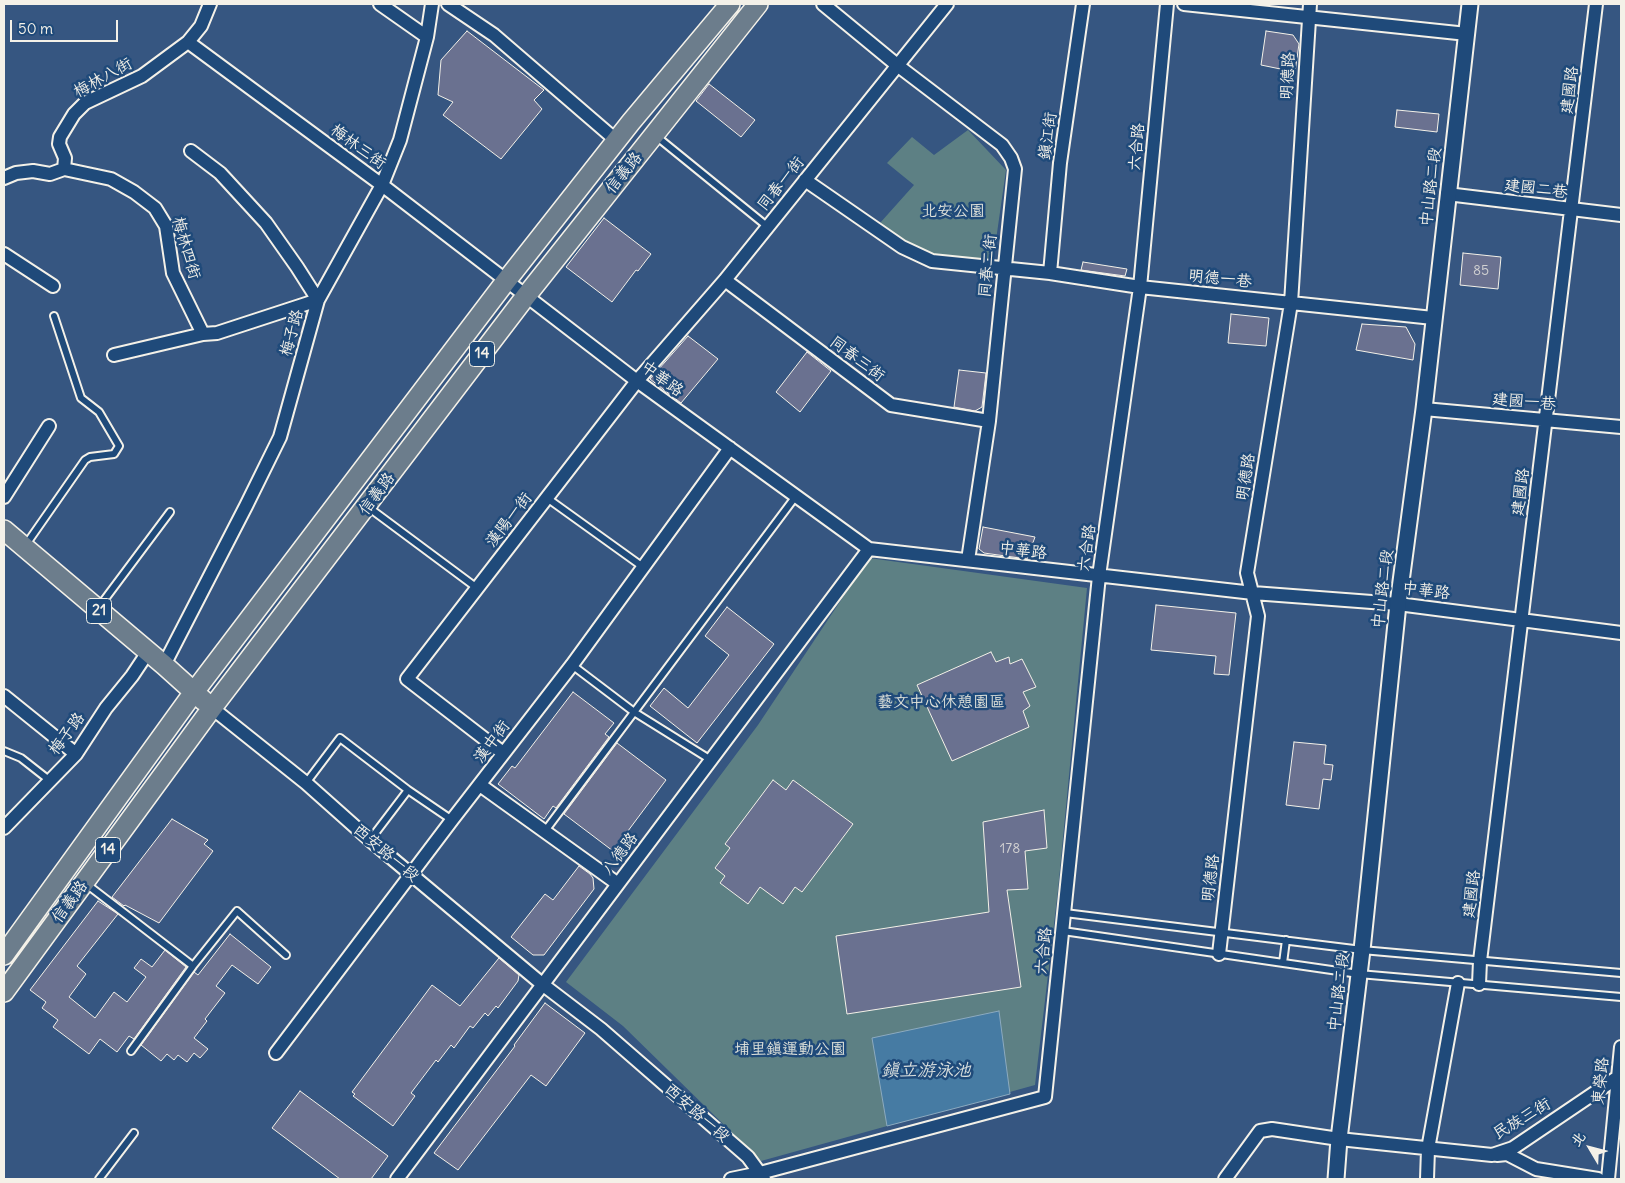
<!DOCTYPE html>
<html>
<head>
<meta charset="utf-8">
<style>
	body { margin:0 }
	#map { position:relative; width:1625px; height:1183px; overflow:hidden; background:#365681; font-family:Delius,"LXGW WenKai TC",sans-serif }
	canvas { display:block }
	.frame { position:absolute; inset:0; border:5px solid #f4f1e8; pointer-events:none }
	.north { position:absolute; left:1565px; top:1123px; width:50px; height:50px; -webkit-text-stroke:4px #1f4a7a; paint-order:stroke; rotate:307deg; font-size:14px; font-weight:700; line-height:20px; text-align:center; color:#f4f1e8 }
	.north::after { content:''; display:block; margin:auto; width:18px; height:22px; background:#f4f1e8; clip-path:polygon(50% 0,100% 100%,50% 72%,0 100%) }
	.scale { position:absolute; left:10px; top:20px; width:108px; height:22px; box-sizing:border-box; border:2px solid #f4f1e8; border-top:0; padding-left:6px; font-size:15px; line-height:18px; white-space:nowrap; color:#f4f1e8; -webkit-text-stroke:4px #1f4a7a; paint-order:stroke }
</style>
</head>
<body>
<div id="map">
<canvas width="1625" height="1183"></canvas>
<div class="frame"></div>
<div class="north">北</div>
<div class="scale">50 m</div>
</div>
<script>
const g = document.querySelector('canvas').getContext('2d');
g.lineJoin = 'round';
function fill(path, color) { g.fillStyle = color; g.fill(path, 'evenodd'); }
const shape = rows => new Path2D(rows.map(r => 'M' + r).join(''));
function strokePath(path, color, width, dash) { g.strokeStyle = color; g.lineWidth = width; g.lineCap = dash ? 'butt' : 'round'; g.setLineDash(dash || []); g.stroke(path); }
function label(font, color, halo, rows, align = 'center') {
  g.font = font + ' Delius,"LXGW WenKai TC",sans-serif'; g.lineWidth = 5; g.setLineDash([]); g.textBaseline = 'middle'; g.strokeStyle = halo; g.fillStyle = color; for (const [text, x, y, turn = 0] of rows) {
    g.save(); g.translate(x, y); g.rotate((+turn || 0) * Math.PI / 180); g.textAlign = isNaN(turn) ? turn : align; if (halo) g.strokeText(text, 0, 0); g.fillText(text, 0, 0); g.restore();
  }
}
const green = shape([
	[968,130,1006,170,993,261,927,258,880,223,914,185,887,163,912,137,934,155],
	[869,558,1087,588,1058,890,1035,1085,761,1161,623,1026,566,982,758,725]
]);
const water = shape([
	[999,1011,1010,1094,887,1126,872,1038,999,1011]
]);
const building = shape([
	[467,31,544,90,534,100,542,109,501,159,443,115,453,102,438,95,441,60,467,31],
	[1266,31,1293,35,1299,44,1295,72,1261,65,1266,31],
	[709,84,755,120,741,137,696,101,709,84],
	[1397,110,1439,114,1437,132,1395,127,1397,110],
	[604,218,651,254,638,271,636,270,612,302,566,267,604,218],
	[1463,253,1501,257,1498,289,1460,285,1463,253],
	[1083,262,1127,269,1125,276,1081,270,1083,262],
	[1231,314,1269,318,1266,346,1228,343,1231,314],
	[1362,324,1406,327,1415,344,1413,360,1356,350,1362,324],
	[688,336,718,359,681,403,650,379,688,336],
	[807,352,831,371,800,412,776,392,807,352],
	[959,370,986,373,982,407,975,411,954,407,959,370],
	[983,527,1035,537,1027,559,984,553,979,549,983,527],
	[1156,605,1236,613,1229,675,1214,674,1216,656,1151,650,1156,605],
	[727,607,774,644,697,743,650,706,664,688,688,708,729,655,705,636,727,607],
	[991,652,996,662,1009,657,1010,664,1022,659,1036,687,1023,692,1030,706,1023,711,1029,727,952,761,917,685,991,652],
	[573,692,614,723,605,734,609,737,556,808,553,806,544,819,498,784,512,766,515,768,573,692],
	[1294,742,1326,745,1324,764,1333,765,1331,780,1323,779,1319,809,1286,805,1294,742],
	[617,743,666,780,613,851,564,814,617,743],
	[773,780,786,790,793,780,853,824,802,892,795,887,783,904,760,887,748,904,720,883,725,876,715,868,730,848,725,844,773,780],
	[1044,810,1047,848,1025,851,1028,889,1007,890,1021,987,847,1014,836,936,989,912,983,822,1044,810],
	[172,819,208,840,204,844,213,851,159,923,125,905,124,906,112,897,172,819],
	[579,866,590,874,593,878,594,889,544,955,533,955,511,937,545,894,553,900,579,866],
	[98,901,118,914,77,966,86,974,69,997,95,1018,114,992,127,1002,146,977,134,968,141,959,152,967,165,950,186,967,134,1039,129,1036,117,1052,100,1039,89,1054,53,1027,58,1020,42,1008,46,1002,30,990,98,901],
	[230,934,271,967,258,984,232,965,216,986,225,993,205,1019,207,1021,194,1038,208,1049,200,1058,194,1053,187,1062,178,1055,174,1060,167,1054,161,1061,141,1045,194,972,198,975,230,934],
	[499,958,519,975,518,981,498,1008,496,1006,488,1016,485,1013,473,1028,470,1026,454,1048,451,1045,438,1062,436,1060,411,1093,415,1096,393,1126,353,1096,355,1094,352,1092,432,985,460,1006,499,958],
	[545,1003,585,1033,546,1086,531,1075,458,1170,434,1153,515,1046,514,1045,545,1003],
	[300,1091,388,1156,371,1179,340,1179,272,1128,300,1091]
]);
const service = shape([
	[656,136,768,227],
	[547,498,643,567],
	[368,507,477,588],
	[25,546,85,460,90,457,114,454,119,446,99,412,81,398,54,316],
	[99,607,170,512],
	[572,665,634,712,711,760],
	[4,751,21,758,49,780],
	[306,783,340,738,408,790,452,820],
	[545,831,796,496],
	[370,840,408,790],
	[85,883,193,966],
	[1065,913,1362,950,1621,973],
	[1063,931,1359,974,1621,997],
	[1283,963,1286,940],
	[131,1051,193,966,237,911,286,955],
	[99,1179,134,1133]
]);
const minor = shape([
	[380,4,427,37],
	[448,4,494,35,617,141],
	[823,4,897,65,1002,145,1011,158,1015,169,989,421,968,560],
	[1184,4,1467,34],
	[188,42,382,185,637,381,869,549,1253,593,1398,604,1621,633],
	[64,169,111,179,134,192,155,208,166,226,173,273,203,334],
	[4,178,16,173,33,171,50,174,64,169,65,158,59,144,60,137,74,114,85,103,142,76,188,42,201,26,210,4],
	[805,180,902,247,932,261,1050,273,1140,287,1433,318],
	[1447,194,1621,215],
	[4,254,53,286],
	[1050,273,1060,163,1083,4],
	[725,280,891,405,989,421],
	[114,355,203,334,217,333,318,300,297,267,266,223,220,173,191,151],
	[1424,409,1621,427],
	[4,497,49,426],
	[164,665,246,506,280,437,318,300,382,185,400,140,427,37,432,4],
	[4,696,76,754],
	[212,708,306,783,370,840,542,984,601,1029,748,1157,764,1179],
	[503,753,407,679,637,381,725,280,947,4],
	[480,785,618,884],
	[4,828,76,754,106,708,132,676,148,652],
	[1219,954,1258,616,1247,573,1291,303,1310,4],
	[1479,984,1480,961,1596,4],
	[276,1053,452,820,572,665,730,448],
	[1497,1155,1507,1154,1536,1169,1598,1179],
	[397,1179,869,549],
	[731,1179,760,1173,1045,1097,1099,576,1140,287,1167,4],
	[1225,1179,1260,1131,1272,1129,1339,1139,1492,1155,1513,1148,1621,1075],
	[1427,1179,1428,1149,1458,983],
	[1608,1179,1621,1047]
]);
const tertiary = shape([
	[1336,1179,1339,1139,1362,950,1398,604,1424,409,1470,4]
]);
const primary = shape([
	[4,530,164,665,204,701],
	[4,955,194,692,506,281,631,122,730,4],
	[4,992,212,708,526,296,758,4]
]);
const numberNames = [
	["85",1481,271],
	["178",1010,849]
];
const shields = [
	[482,354,25],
	[99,611,25],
	[108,850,25]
];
const shieldNames = [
	["14",482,354],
	["21",99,611],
	["14",108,850]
];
const streetNames = [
	["明德路",1288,76,-87],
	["梅林八街",103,78,-29],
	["建國路",1570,90,-83],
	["鎮江街",1048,136,-82],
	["梅林三街",358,147,36],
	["六合路",1137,147,-85],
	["信義路",624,173,-51],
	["同春一街",781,184,-51],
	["中山路二段",1431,187,-83],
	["建國二巷",1536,189,7],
	["梅林四街",186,248,74],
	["同春二街",988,266,-84],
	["明德一巷",1220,279,6],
	["梅子路",292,333,-75],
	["同春三街",857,359,37],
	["中華路",662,379,36],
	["建國一巷",1524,402,5],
	["明德路",1246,477,-81],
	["建國路",1521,492,-83],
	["信義路",377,494,-53],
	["漢陽一街",509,520,-52],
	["六合路",1087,548,-82],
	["中華路",1023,551,7],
	["中山路二段",1383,589,-83],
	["中華路",1426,591,7],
	["梅子路",67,734,-53],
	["漢中街",492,742,-53],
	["西安路一段",386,853,40],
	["八德路",620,854,-53],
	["明德路",1211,878,-83],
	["建國路",1472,894,-83],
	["信義路",70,902,-54],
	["六合路",1044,951,-84],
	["中山路二段",1339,992,-83],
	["東榮路",1601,1081,-84],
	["西安路一段",697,1113,41],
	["民族三街",1522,1119,-31]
];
const parkNames = [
	["北安公園",953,211],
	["藝文中心休憩園區",941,702],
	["埔里鎮運動公園",790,1049]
];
const waterNames = [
	["鎮立游泳池",926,1071]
];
fill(green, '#5d8084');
fill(water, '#467ba3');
strokePath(water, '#8caabf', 1);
fill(building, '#6a7190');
strokePath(building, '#f4f1e8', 1);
strokePath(service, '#f4f1e8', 10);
strokePath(minor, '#f4f1e8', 16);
strokePath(tertiary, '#f4f1e8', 19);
strokePath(primary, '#f4f1e8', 22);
strokePath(service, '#1f4a7a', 6);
strokePath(minor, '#1f4a7a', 12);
strokePath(tertiary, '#1f4a7a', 15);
strokePath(primary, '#6c7d8c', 19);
label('14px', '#d2d1d2', null, numberNames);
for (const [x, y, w] of shields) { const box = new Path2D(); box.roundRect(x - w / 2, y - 12.5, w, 25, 4); g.fillStyle = '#1f4a7a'; g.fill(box); strokePath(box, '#f4f1e8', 1); }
label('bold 15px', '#f4f1e8', null, shieldNames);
label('16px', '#f4f1e8', '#1f4a7a', streetNames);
label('16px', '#dde0d9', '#1f4a7a', parkNames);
label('italic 18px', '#dadfde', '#1f4a7a', waterNames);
</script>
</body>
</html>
